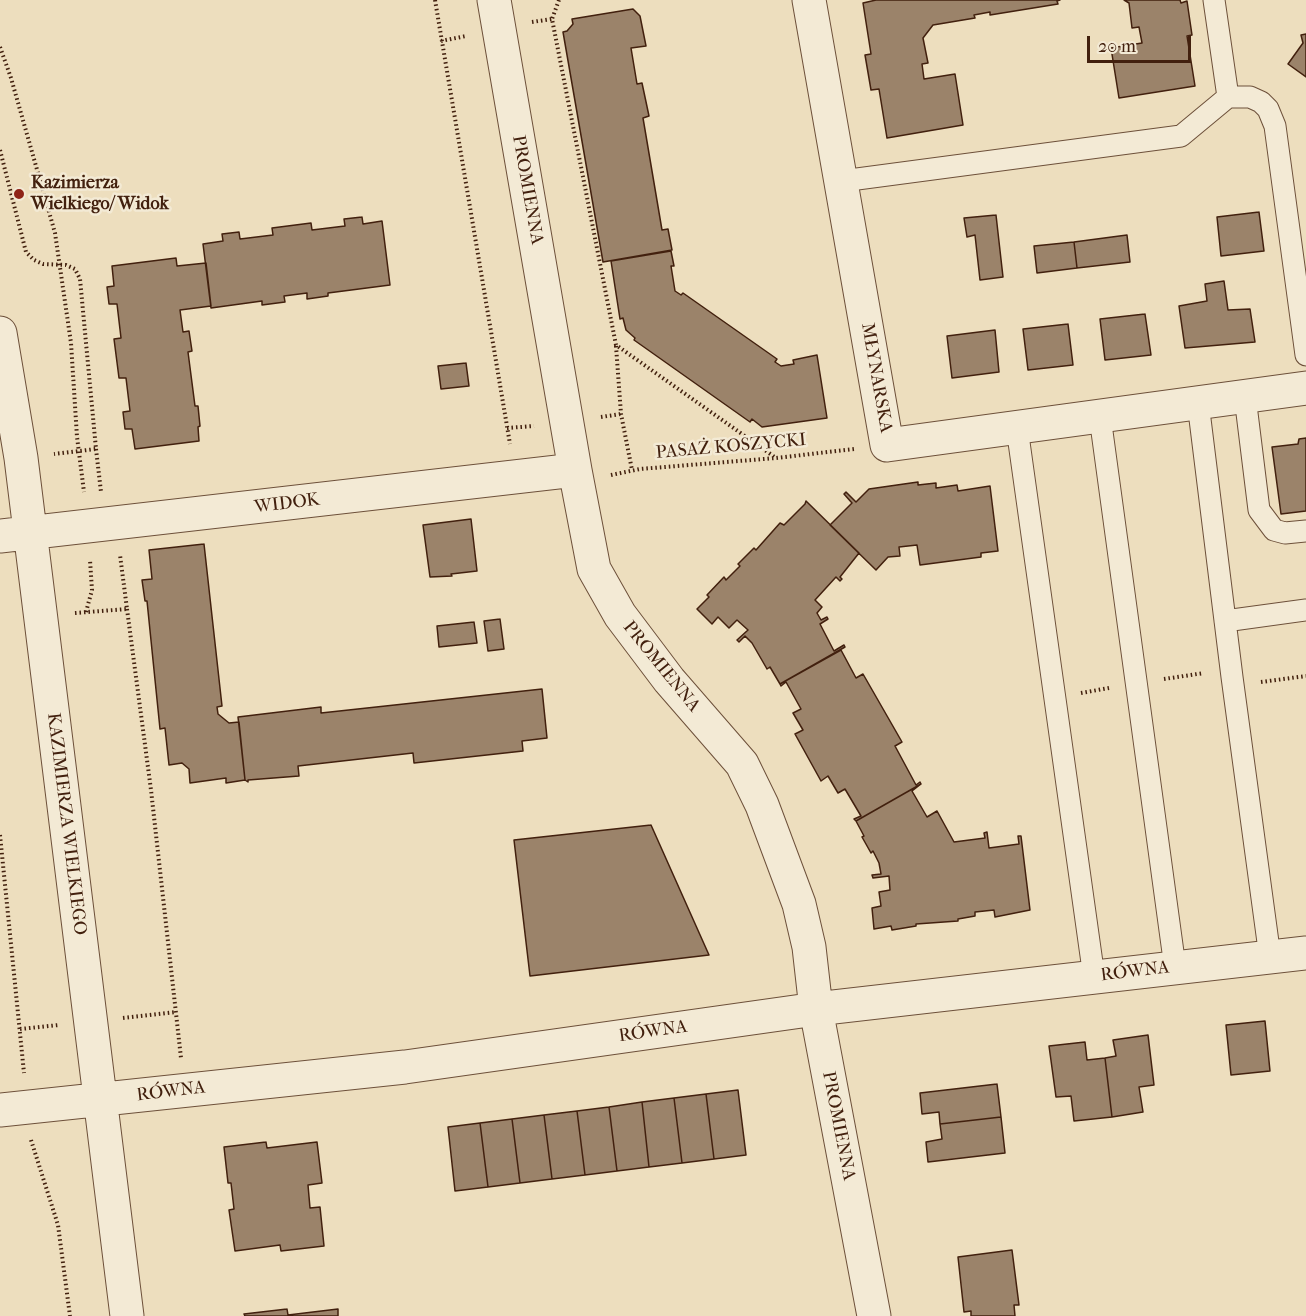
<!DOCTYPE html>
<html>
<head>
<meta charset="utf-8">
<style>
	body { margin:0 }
	#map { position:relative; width:1306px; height:1316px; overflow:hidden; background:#eddebe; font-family:"IM FELL French Canon",serif }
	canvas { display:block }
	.scale { position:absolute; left:1087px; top:36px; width:104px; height:27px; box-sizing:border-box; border:3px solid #42200e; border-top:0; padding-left:8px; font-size:18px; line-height:21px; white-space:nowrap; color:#42200e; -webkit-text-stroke:4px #f3ead5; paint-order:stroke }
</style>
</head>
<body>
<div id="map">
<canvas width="1306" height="1316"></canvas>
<div class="scale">20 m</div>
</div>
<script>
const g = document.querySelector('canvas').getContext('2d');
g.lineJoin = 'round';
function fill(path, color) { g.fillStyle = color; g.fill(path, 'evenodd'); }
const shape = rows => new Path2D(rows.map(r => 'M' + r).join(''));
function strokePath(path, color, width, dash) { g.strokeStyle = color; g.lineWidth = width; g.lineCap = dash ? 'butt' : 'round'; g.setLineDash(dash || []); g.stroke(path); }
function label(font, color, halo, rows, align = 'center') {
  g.font = font + ' "IM FELL French Canon",serif'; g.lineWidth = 5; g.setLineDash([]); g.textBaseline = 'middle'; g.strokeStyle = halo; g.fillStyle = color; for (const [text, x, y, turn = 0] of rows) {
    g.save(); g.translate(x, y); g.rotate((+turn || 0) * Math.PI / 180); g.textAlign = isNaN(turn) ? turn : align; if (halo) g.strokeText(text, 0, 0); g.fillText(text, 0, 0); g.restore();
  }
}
const building = shape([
	[1060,0,1057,1,1058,4,990,15,990,12,974,15,975,18,933,25,923,38,928,63,922,64,924,79,955,74,963,125,887,138,879,89,871,90,865,55,871,54,863,3,876,0,1060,0],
	[1124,0,1180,0,1181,3,1187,1,1192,35,1187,36,1195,86,1119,98,1111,48,1142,43,1139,27,1132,28,1129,3,1124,0],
	[633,9,640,16,646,46,631,48,637,84,642,83,649,116,643,118,662,230,668,229,672,250,603,262,563,32,567,31,573,24,572,19,633,9],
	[1306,34,1306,77,1288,64,1303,43,1301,35,1306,34],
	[1259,212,1264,251,1221,256,1217,217,1259,212],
	[996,215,1003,277,980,280,975,235,967,237,964,218,996,215],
	[362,217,363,224,382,221,390,285,328,293,328,296,307,299,307,293,284,296,285,302,262,305,262,301,211,308,203,244,223,241,222,234,239,232,240,239,273,235,272,228,311,223,312,230,345,226,344,219,362,217],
	[1127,235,1130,262,1077,268,1074,242,1127,235],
	[1074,242,1077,268,1037,273,1034,246,1074,242],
	[671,251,674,266,671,266,675,291,681,295,683,293,777,359,775,362,781,366,794,364,793,360,817,355,827,418,762,427,752,419,750,422,634,340,635,338,626,330,623,318,620,319,611,261,671,251],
	[176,258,177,266,206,263,211,306,180,310,183,332,189,331,192,351,188,352,195,406,198,406,200,426,198,427,199,441,135,449,132,429,125,429,123,412,130,411,126,378,119,378,114,339,121,338,117,304,109,304,107,287,114,286,112,266,176,258],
	[1224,281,1228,310,1250,309,1255,342,1185,348,1179,306,1207,301,1205,284,1224,281],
	[1145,314,1151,355,1105,360,1100,319,1145,314],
	[1068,324,1073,365,1028,370,1023,329,1068,324],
	[995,330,999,372,952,378,947,336,995,330],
	[466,363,469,386,441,389,438,366,466,363],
	[1306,438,1306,511,1281,514,1272,447,1298,444,1299,439,1306,438],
	[918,482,918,485,936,483,936,488,957,485,958,491,990,486,998,551,981,553,981,557,920,565,917,545,899,547,900,556,888,557,876,570,830,525,852,503,844,494,846,492,856,502,869,489,918,482],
	[806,501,859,553,840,577,842,579,840,581,836,577,815,600,822,607,817,613,821,620,827,617,828,619,820,624,834,651,844,645,845,647,780,684,770,667,767,669,752,643,745,636,739,642,737,640,748,630,737,620,729,628,718,617,712,624,697,609,709,597,707,595,724,577,726,580,740,566,738,564,754,548,756,550,780,523,784,525,805,504,806,501],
	[471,519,477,571,451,574,452,576,430,577,423,525,471,519],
	[204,544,222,706,217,707,218,714,229,723,239,722,245,780,226,783,226,778,190,783,189,769,182,763,169,765,165,728,160,729,147,601,145,601,142,580,152,579,149,550,204,544],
	[500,619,504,649,488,651,484,621,500,619],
	[474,622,477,643,439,647,437,626,474,622],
	[841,650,856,678,863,674,902,742,895,746,916,785,920,782,921,784,856,821,854,819,861,816,845,789,838,793,828,776,821,781,795,734,803,730,793,713,801,709,786,682,781,686,780,684,841,650],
	[542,689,547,738,522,741,523,751,414,763,413,753,298,766,299,776,248,780,248,782,245,780,238,717,321,707,321,713,542,689],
	[921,784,912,791,927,817,937,811,954,842,985,838,984,833,987,832,989,848,1019,844,1018,836,1021,836,1030,910,995,917,994,910,975,912,975,916,958,919,958,921,916,924,916,926,892,930,891,926,874,929,872,908,881,906,879,892,890,890,889,876,873,878,872,875,881,874,879,863,873,851,871,853,862,837,864,836,856,821,921,784],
	[651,825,709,955,530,976,514,840,651,825],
	[1265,1021,1270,1071,1231,1075,1226,1025,1265,1021],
	[1148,1035,1154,1085,1139,1087,1143,1112,1112,1117,1105,1058,1116,1056,1113,1040,1148,1035],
	[1085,1042,1087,1060,1105,1058,1112,1117,1074,1121,1071,1096,1056,1097,1049,1046,1085,1042],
	[997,1084,1001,1117,940,1124,939,1112,922,1114,920,1093,997,1084],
	[738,1090,746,1155,714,1159,706,1094,738,1090],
	[706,1094,714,1159,682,1163,674,1098,706,1094],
	[674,1098,682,1163,649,1167,642,1102,674,1098],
	[642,1102,649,1167,617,1171,609,1107,642,1102],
	[609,1107,617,1171,585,1175,577,1111,609,1107],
	[577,1111,585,1175,552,1179,544,1115,577,1111],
	[544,1115,552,1179,520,1183,512,1119,544,1115],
	[1001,1117,1005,1153,928,1162,926,1142,942,1139,940,1124,1001,1117],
	[512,1119,520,1183,488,1187,480,1123,512,1119],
	[480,1123,488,1187,455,1191,448,1127,480,1123],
	[266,1142,267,1148,317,1142,322,1183,308,1185,310,1208,320,1207,324,1246,281,1251,280,1245,235,1251,229,1210,234,1209,231,1183,228,1183,224,1147,266,1142],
	[1012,1250,1019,1305,1014,1305,1015,1316,971,1316,971,1311,964,1312,958,1257,1012,1250],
	[287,1309,288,1315,338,1309,338,1316,245,1316,244,1314,287,1309]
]);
const path = shape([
	[435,0,510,444],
	[559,0,552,19,616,345,776,458],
	[532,22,552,19],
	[441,41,466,36],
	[0,47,11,78,55,233,71,343,77,437,84,492],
	[0,150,26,252,34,260,43,264,66,265,75,269,80,279,96,449,54,454],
	[616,346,621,414,632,470],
	[601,417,621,414],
	[507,428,534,426],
	[96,449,101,492],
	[611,475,640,469,776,458,854,449],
	[127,609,151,790,181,1058],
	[86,612,92,590,90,560],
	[75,613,127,609,120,555],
	[1164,679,1204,673],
	[1261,682,1306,676],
	[1081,693,1109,688],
	[0,835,24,1073],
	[123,1018,176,1012],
	[20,1029,59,1025],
	[31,1140,58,1225,70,1316]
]);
const service = shape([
	[1214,0,1228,97,1250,97,1261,102,1268,109,1275,126,1306,355],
	[842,181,1181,136,1228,97],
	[1245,397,1259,510,1274,530,1285,533,1306,531],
	[1198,403,1232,677,1270,957],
	[1100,417,1175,967],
	[1017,428,1094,977],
	[1225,621,1306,610]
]);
const minor = shape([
	[494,0,575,470,594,569,620,615,669,680,742,764,762,805,799,904,809,947,816,1009,874,1316],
	[809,0,887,445,1306,388],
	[0,333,21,458,127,1316],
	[0,536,575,470],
	[0,1110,405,1067,816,1009,1306,953]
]);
const markers = [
	[19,194,6,"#8f2418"]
];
const poiNames = [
	["Kazimierza",31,184],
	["Wielkiego/ Widok",31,205]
];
const streetNames = [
	["PROMIENNA",527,190,80],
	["MŁYNARSKA",876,378,80],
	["PASAŻ KOSZYCKI",731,447,-5],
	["WIDOK",287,504,-7],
	["PROMIENNA",661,667,51],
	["KAZIMIERZA WIELKIEGO",66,824,83],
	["RÓWNA",1135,972,-7],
	["RÓWNA",653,1032,-8],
	["RÓWNA",171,1092,-7],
	["PROMIENNA",838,1126,79]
];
fill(building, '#9b836a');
strokePath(building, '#42200e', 1.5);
strokePath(service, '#6d503a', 23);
strokePath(minor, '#6d503a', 35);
strokePath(path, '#42200e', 4, [1.5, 3]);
strokePath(service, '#f3ead5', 21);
strokePath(minor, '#f3ead5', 33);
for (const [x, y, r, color] of markers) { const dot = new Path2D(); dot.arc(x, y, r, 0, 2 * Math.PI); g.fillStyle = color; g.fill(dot); strokePath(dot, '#f3ead5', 2); }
label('bold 18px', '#42200e', '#f3ead5', poiNames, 'left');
label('18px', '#42200e', '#f3ead5', streetNames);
</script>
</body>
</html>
